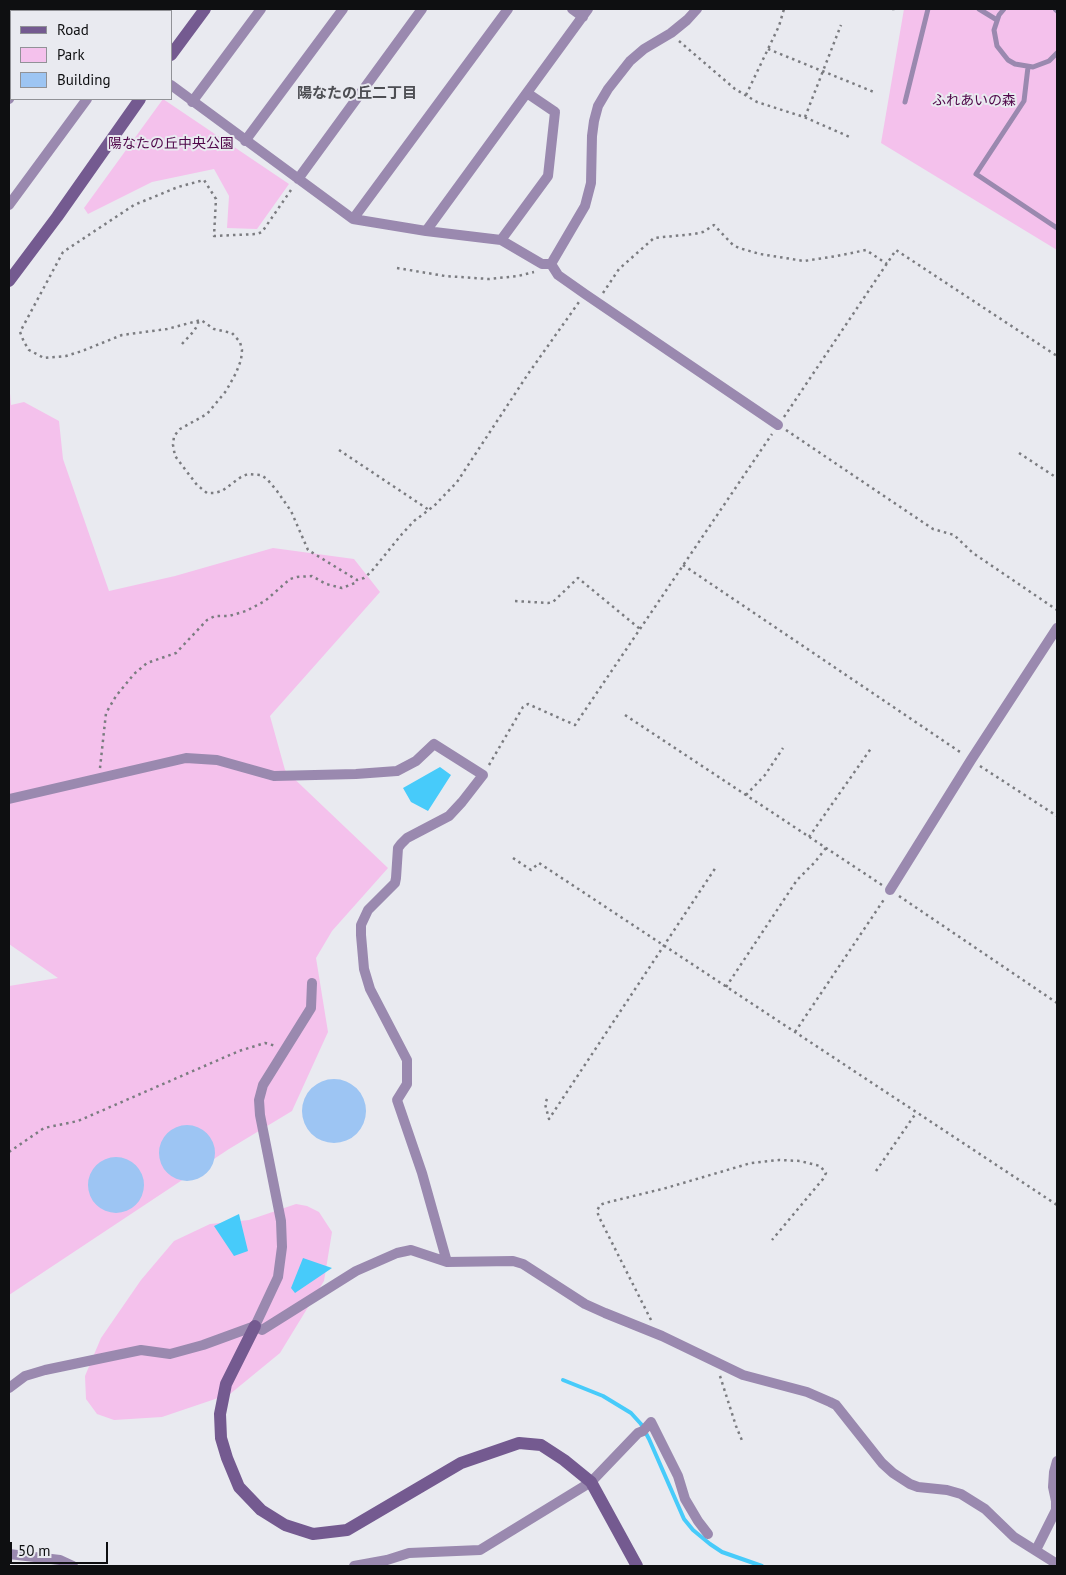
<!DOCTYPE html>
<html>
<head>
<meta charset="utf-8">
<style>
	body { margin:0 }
	#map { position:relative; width:1066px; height:1575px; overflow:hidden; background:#e9eaf0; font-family:"PT Sans",sans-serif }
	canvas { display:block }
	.frame { position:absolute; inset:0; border:10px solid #0e0f11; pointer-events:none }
	.legend { position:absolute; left:10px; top:10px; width:162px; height:90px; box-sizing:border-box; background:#e9eaf0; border:1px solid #919297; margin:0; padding:6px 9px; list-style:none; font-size:15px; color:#0e0f11 }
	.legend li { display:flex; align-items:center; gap:10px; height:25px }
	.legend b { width:25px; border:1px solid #919297 }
	.scale { position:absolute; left:10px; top:1542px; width:98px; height:22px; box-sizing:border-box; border:2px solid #0e0f11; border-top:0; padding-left:6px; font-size:15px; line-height:18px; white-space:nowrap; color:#0e0f11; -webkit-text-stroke:4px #e9eaf0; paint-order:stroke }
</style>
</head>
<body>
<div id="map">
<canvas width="1066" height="1575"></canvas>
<div class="frame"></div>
<ul class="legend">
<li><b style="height:6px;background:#745a90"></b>Road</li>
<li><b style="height:14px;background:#f4c1ec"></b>Park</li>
<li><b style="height:14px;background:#9dc5f3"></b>Building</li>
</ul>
<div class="scale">50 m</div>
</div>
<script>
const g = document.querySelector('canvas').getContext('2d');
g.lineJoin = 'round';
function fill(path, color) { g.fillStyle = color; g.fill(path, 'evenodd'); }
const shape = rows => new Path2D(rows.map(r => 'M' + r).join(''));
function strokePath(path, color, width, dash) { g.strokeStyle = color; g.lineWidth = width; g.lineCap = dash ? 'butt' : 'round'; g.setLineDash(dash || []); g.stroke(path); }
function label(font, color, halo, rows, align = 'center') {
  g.font = font + ' "PT Sans","Noto Sans JP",sans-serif'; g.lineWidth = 4; g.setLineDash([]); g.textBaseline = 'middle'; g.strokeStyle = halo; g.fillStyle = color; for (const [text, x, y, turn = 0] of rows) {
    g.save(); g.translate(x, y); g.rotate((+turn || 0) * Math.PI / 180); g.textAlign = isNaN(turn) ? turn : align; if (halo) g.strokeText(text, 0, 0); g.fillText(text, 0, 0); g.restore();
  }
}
const green = shape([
	[904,9,1057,9,1057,250,881,143],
	[163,99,289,184,257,229,227,228,229,196,214,169,152,182,88,214,84,208],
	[9,382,11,405,24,402,59,421,63,459,109,591,175,576,273,548,354,559,380,592,270,716,285,770,388,868,332,931,316,958,328,1032,292,1111,229,1149,9,1295,9,986,58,978,9,944],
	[296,1204,307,1206,319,1212,332,1232,324,1281,280,1353,230,1394,162,1417,114,1420,97,1414,86,1399,85,1376,101,1338,141,1280,174,1241,210,1224,249,1220]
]);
const water = shape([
	[440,767,451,775,428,811,411,802,403,788],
	[239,1214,248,1251,234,1256,214,1226],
	[303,1258,332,1268,295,1293,291,1288]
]);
const stream = shape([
	[563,1380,603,1396,631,1413,641,1424,649,1439,684,1519,693,1530,710,1544,722,1552,762,1566]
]);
const building = shape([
	'302 1111a32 32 0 1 1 64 0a32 32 0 1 1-64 0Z',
	'159 1153a28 28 0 1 1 56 0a28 28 0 1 1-56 0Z',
	'88 1185a28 28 0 1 1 56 0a28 28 0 1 1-56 0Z'
]);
const path = shape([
	[892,9,895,9],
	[679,41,735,89,757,102,804,117,852,138],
	[768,49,874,92],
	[746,95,779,26,784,9],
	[805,117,841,25],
	[291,190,262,232,257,234,214,236,216,199,204,180,178,187,134,205,63,252,20,332,24,342,29,350,44,358,66,356,82,351,122,335,167,329,201,320,214,329,232,333,240,342,242,350,241,360,236,373,226,391,207,414,180,429,174,436,173,445,175,456,197,485,207,493,214,493,222,491,241,477,248,474,261,475,267,479,277,491,291,511,308,550,357,580,364,578,371,572,402,534,414,521,434,506,457,482,528,374,579,302],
	[397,268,445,276,489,279,518,276,534,272],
	[603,293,619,269,654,238,694,234,703,232,714,225,733,245,739,248,760,254,804,261,837,256,866,250,887,264],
	[182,344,194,331,198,324,198,322],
	[784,417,896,250,1057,356],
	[786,430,933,529,954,535,973,553,1057,610],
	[339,450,429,510],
	[1019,453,1057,478],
	[683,565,963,754],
	[515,601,548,603,553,602,578,578,640,629],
	[625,715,882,885],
	[489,765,523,707,528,704,575,725,772,434],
	[980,766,1057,816],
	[100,768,106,713,116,696,134,674,147,663,176,653,207,620,215,616,229,616,246,611,265,601,290,579,297,577,312,576,326,584,342,588,355,583,357,580],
	[746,795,765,775,783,748],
	[809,837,872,747],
	[513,858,531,870,539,863,1057,1205],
	[899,896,1057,1003],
	[726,987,797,880,815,862,826,848],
	[795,1032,885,898],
	[547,1099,545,1104,549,1119,716,867],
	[9,1152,44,1128,78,1121,239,1051,265,1043,276,1046],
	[876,1171,916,1113],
	[651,1320,599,1217,597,1211,600,1205,605,1203,666,1188,751,1163,779,1160,800,1161,820,1166,826,1173,823,1179,772,1240],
	[720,1376,736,1426,743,1443]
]);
const lane = shape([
	[979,9,997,20],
	[1004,9,999,15,994,30,997,46,1008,60,1015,64,1033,67,1049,61,1057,53],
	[1055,9,1057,11],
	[1028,67,1024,101,976,174,1057,228],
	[905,102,928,9]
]);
const street = shape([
	[66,9,70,11],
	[572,9,583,17],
	[697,9,687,20,671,33,644,49,630,61,608,89,598,106,594,121,592,136,591,183,585,206,551,264,558,275,585,294,778,425],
	[151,11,153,9],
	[9,20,11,13],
	[171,85,353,219,426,231,501,240,542,264,551,264],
	[9,99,11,95],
	[192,102,261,9],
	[245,141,343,9],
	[298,179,422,9],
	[9,205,87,99],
	[353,219,508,9],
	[426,231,588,9],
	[501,240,548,176,555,112,527,93],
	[9,799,186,758,217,760,274,776,356,774,397,771,416,761,434,744,483,775,462,802,449,816,407,838,401,844,398,848,396,878,395,883,368,910,361,925,361,935,364,969,370,989,407,1060,407,1084,397,1100,422,1173,447,1262],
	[890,890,971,760,1057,628],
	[255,1326,262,1330,356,1271,397,1253,411,1250,447,1262,513,1261,523,1264,585,1304,605,1313,662,1336,743,1375,807,1392,830,1402,836,1405,882,1463,893,1473,910,1484,918,1487,947,1490,961,1494,985,1509,1014,1537,1057,1564],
	[9,1388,25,1376,45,1370,141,1350,170,1354,203,1345,255,1326,278,1277,282,1247,281,1221,260,1115,259,1100,263,1085,311,1008,312,983],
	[1036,1550,1056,1510,1056,1501,1053,1487,1054,1472,1057,1461],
	[9,1554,60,1560,73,1566],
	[354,1566,387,1560,409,1553,480,1550,591,1482,638,1433,643,1431,651,1422,678,1476,685,1499,698,1521,708,1534]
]);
const secondary = shape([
	[171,55,205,9],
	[9,281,57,217,140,99],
	[255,1326,226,1384,220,1414,221,1438,227,1458,239,1487,261,1510,285,1525,313,1534,347,1530,461,1463,519,1443,541,1445,564,1460,591,1482,637,1566]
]);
const parkNames = [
	["ふれあいの森",974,101],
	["陽なたの丘中央公園",171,144]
];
const neighbourhoodNames = [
	["陽なたの丘二丁目",357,94]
];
fill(green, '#f4c1ec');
fill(water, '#47cbfa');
strokePath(stream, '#47cbfa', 4);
fill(building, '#9dc5f3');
strokePath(path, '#7b7c80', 2.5, [2.5, 4]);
strokePath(lane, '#9a89af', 5);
strokePath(street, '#9a89af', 10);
strokePath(secondary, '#745a90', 12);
label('14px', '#4f0649', '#e9eaf0', parkNames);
label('bold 15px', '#4d4e53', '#e9eaf0', neighbourhoodNames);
</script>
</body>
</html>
